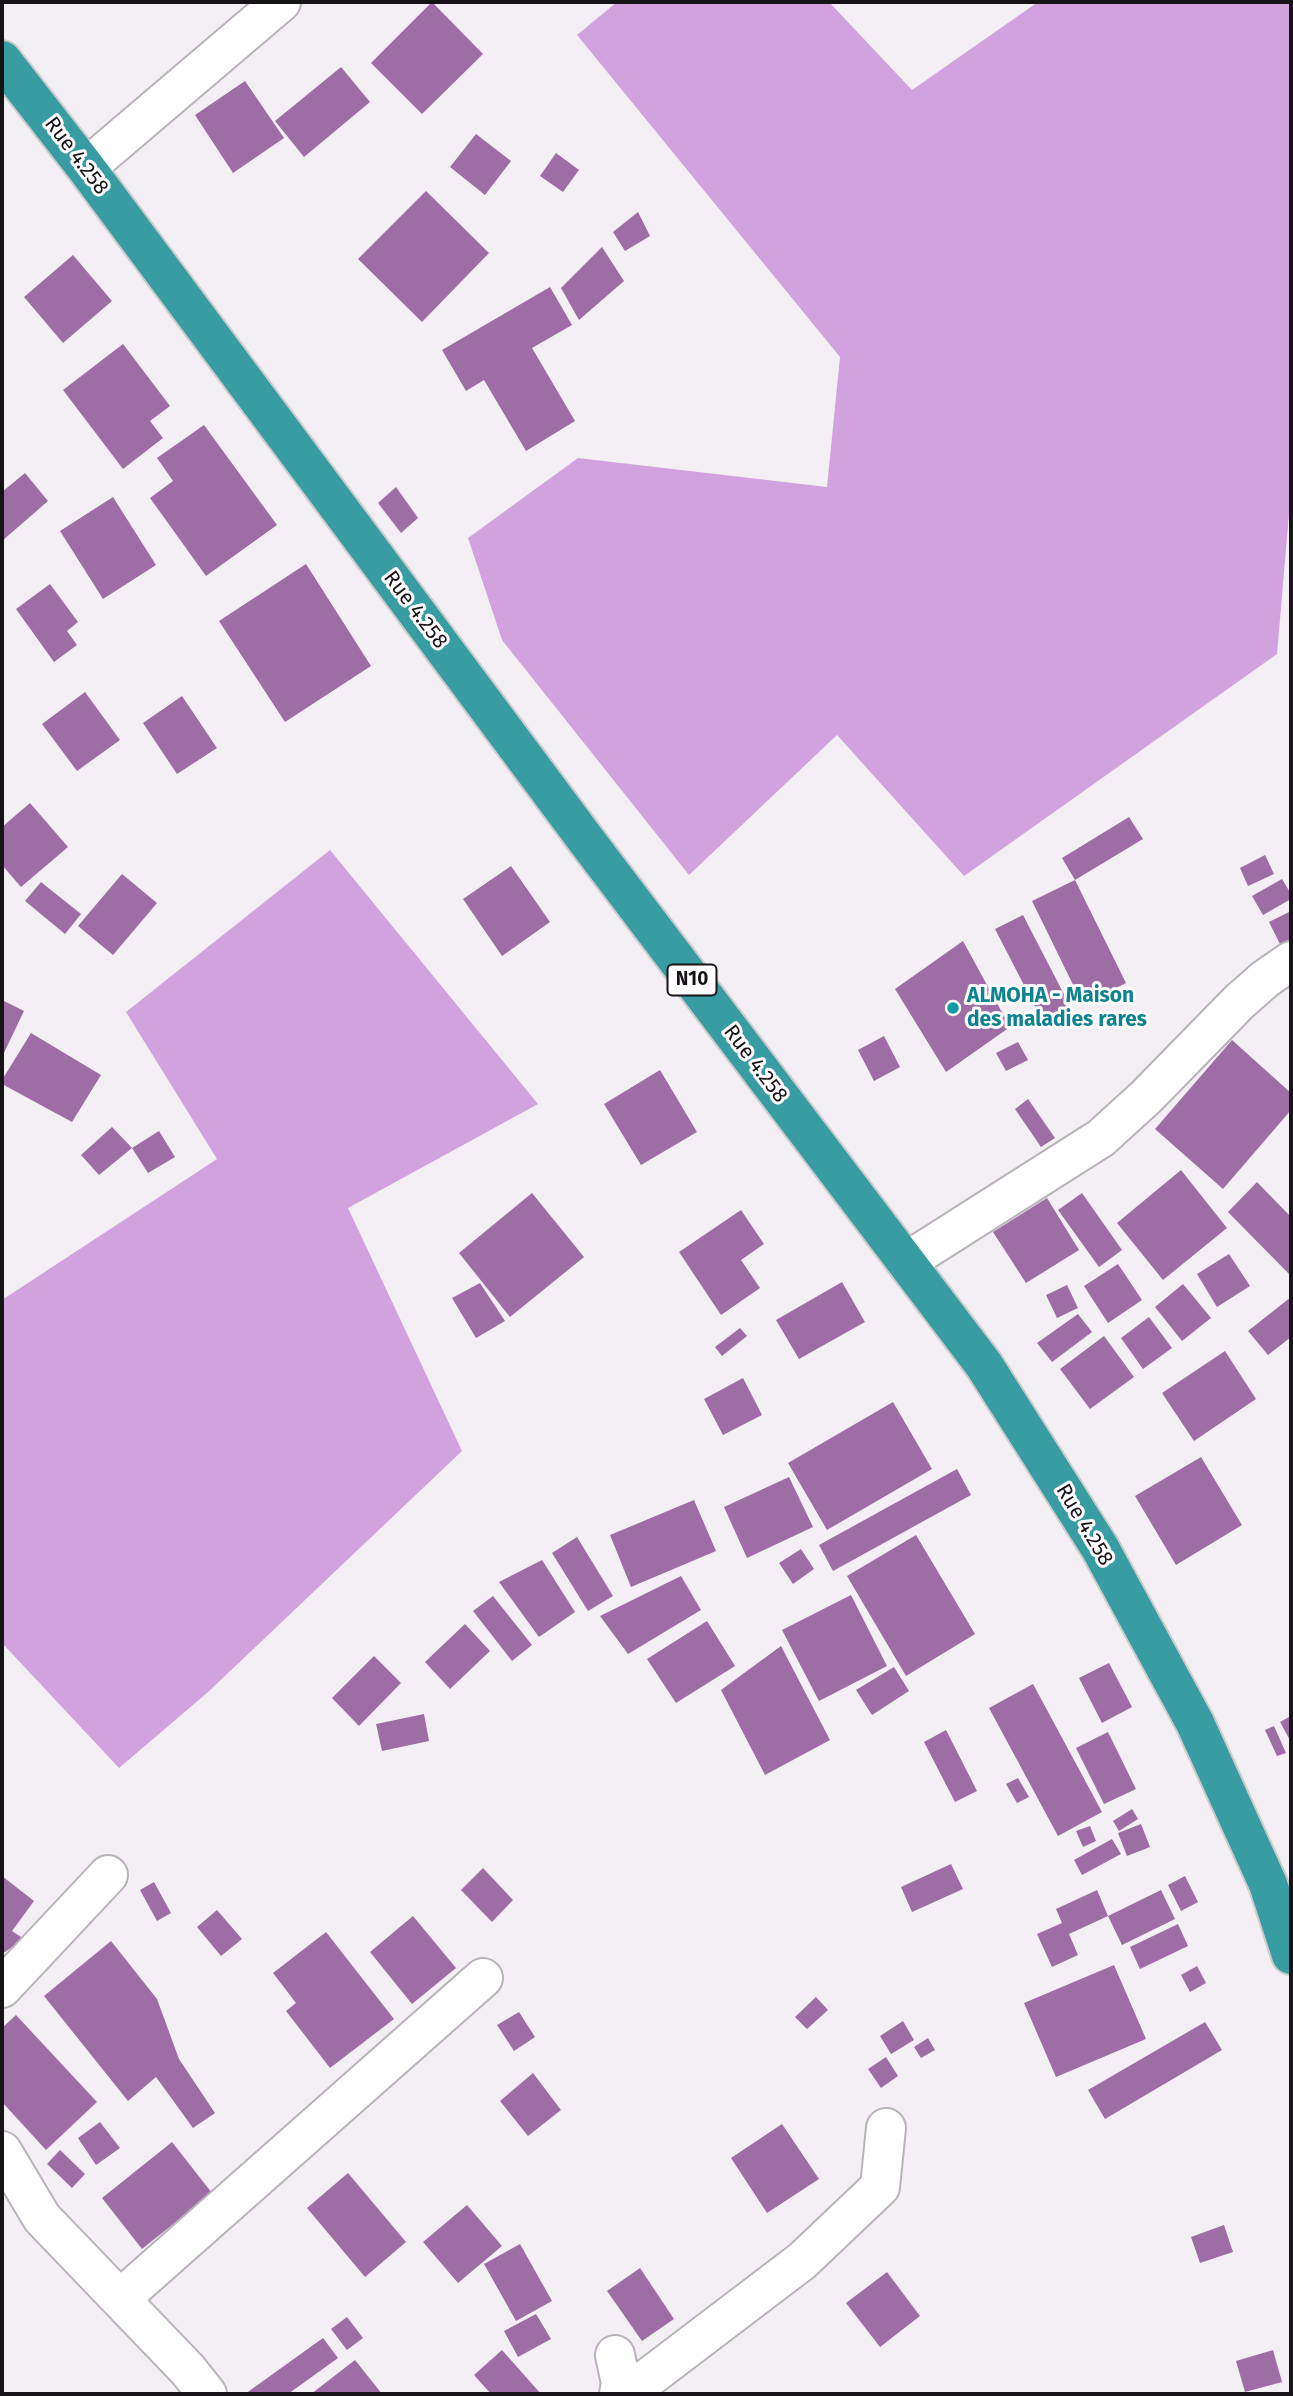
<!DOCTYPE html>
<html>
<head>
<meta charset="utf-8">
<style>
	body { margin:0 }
	#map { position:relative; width:1293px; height:2396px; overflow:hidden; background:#f3eff4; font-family:"Fira Sans",sans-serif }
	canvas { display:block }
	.frame { position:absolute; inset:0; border:4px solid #151315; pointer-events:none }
</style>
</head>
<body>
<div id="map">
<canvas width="1293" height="2396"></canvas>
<div class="frame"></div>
</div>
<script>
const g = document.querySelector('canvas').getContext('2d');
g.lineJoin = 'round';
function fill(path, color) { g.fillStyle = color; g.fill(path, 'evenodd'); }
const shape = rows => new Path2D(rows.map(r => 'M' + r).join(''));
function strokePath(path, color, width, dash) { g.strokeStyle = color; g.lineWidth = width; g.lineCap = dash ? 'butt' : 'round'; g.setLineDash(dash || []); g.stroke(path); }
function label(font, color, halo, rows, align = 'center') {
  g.font = font + ' "Fira Sans",sans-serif'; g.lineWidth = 6; g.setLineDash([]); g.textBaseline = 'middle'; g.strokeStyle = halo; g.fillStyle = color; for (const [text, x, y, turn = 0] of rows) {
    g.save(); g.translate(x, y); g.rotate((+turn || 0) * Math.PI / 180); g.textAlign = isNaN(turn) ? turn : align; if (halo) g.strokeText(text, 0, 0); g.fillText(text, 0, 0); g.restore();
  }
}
const forest = shape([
	[617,2,829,2,912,90,1038,2,1291,2,1291,491,1277,654,964,876,837,735,689,875,502,640,468,538,578,458,827,487,840,357,577,35],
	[330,850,538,1104,348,1208,462,1451,207,1693,119,1768,2,1643,2,1300,217,1159,126,1012]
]);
const building = shape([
	[432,2,483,54,422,114,371,63],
	[341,67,370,102,304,157,275,121],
	[245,81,284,138,233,173,195,115],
	[476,134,511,161,485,195,450,167],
	[556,153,579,170,563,192,540,176],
	[426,191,489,253,422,322,358,259],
	[638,212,650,236,625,251,613,232],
	[602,247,624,281,579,320,561,288],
	[73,255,112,301,63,343,24,297],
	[550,287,572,325,532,348,575,421,526,451,484,380,466,391,442,350],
	[123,344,170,406,150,421,163,438,123,469,63,390],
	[204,425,277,525,206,576,150,498,173,481,157,458],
	[25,473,48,501,2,541,2,492],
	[396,487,418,518,401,533,378,503],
	[113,497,156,565,103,599,60,531],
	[306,564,371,666,285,722,219,621],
	[50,584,78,622,67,631,77,645,54,662,16,609],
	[85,692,120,740,77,771,42,724],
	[182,696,217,748,177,774,143,723],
	[30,803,68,847,21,887,2,865,2,827],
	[1129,817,1143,839,1075,880,1126,983,1083,1005,1032,901,1075,880,1062,858],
	[1265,855,1274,874,1248,886,1240,868],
	[511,866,550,922,502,956,463,899],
	[122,874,157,903,113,955,78,926],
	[1282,879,1291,894,1291,899,1263,915,1252,896],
	[41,882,81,914,65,934,25,901],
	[1291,911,1291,939,1280,944,1269,922],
	[1023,915,1070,1006,1042,1020,995,929],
	[963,941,1010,1027,946,1072,895,989],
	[2,1000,24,1011,2,1057],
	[31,1033,101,1075,72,1122,2,1084,2,1080],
	[884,1036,900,1067,874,1081,858,1050],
	[1232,1040,1291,1093,1291,1110,1223,1189,1155,1129],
	[1018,1042,1028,1060,1006,1071,996,1053],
	[660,1070,697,1132,641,1165,604,1104],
	[1028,1099,1055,1138,1041,1147,1015,1109],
	[112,1127,132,1148,99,1175,81,1155],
	[159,1131,175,1157,148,1173,132,1148],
	[1181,1170,1227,1228,1163,1280,1117,1223],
	[1257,1182,1291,1217,1291,1276,1228,1212],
	[532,1193,584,1257,510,1317,459,1253],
	[1082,1193,1122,1250,1099,1267,1058,1210],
	[1047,1198,1079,1250,1026,1283,993,1232],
	[741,1210,764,1244,741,1260,760,1288,721,1315,679,1252],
	[1229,1254,1250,1286,1217,1307,1197,1274],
	[1118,1264,1142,1300,1108,1323,1084,1286],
	[842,1282,865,1322,799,1359,776,1320],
	[480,1283,505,1321,476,1338,452,1298],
	[1183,1284,1211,1318,1182,1341,1155,1307],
	[1067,1285,1078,1308,1057,1318,1046,1295],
	[1291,1297,1291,1337,1268,1355,1248,1331],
	[1078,1314,1092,1332,1052,1362,1037,1343],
	[1149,1317,1172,1348,1143,1369,1121,1338],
	[740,1328,747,1336,722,1356,715,1347],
	[1104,1336,1134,1377,1090,1409,1060,1369],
	[1225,1351,1256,1399,1194,1441,1162,1393],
	[743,1378,762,1415,723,1435,704,1399],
	[893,1402,932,1469,827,1530,788,1463],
	[1201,1457,1242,1525,1176,1565,1135,1496],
	[957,1469,971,1495,833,1571,819,1545],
	[789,1477,813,1527,747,1558,724,1507],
	[694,1500,716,1551,631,1587,610,1535],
	[916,1535,975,1634,906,1676,847,1576],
	[577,1537,613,1596,588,1611,552,1553],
	[801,1549,814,1569,793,1584,779,1563],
	[542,1560,575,1612,539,1637,499,1582],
	[681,1576,701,1610,628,1654,600,1616],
	[851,1595,887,1666,819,1701,782,1630],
	[493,1596,532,1645,512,1661,473,1611],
	[707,1621,735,1666,676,1703,647,1659],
	[465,1624,490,1651,450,1689,425,1662],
	[781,1646,830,1740,765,1775,721,1690],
	[374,1656,401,1683,359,1726,332,1698],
	[1109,1663,1132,1707,1102,1723,1079,1678],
	[894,1667,909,1691,872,1715,856,1690],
	[1033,1684,1102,1812,1058,1836,989,1708],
	[424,1714,429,1741,382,1751,376,1724],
	[1291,1716,1291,1742,1280,1722],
	[1274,1726,1286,1753,1277,1756,1265,1730],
	[946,1730,977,1791,955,1802,924,1742],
	[1108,1732,1136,1789,1104,1804,1076,1748],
	[1018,1778,1029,1797,1017,1803,1006,1784],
	[1132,1809,1138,1819,1119,1831,1113,1821],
	[1141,1824,1150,1847,1127,1856,1118,1833],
	[1090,1826,1096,1841,1083,1847,1076,1831],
	[1112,1839,1121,1854,1082,1875,1074,1860],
	[951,1864,963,1889,912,1912,901,1887],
	[483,1868,513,1900,492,1922,461,1890],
	[2,1876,34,1901,12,1931,24,1939,2,1954],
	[1185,1876,1198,1902,1181,1911,1168,1885],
	[154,1882,171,1913,157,1921,140,1890],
	[1097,1890,1108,1916,1069,1934,1078,1955,1052,1967,1037,1934,1062,1923,1056,1909],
	[1161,1890,1175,1919,1122,1945,1108,1916],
	[217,1910,242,1939,221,1956,197,1927],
	[413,1916,456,1968,412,2004,370,1952],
	[1178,1924,1188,1946,1140,1969,1130,1947],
	[326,1932,394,2019,330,2068,286,2011,296,2003,273,1973],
	[111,1941,157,1999,179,2059,215,2113,193,2128,156,2077,128,2101,44,1996],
	[1114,1965,1146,2039,1056,2077,1024,2003],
	[1197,1966,1206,1983,1190,1992,1181,1975],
	[816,1997,828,2010,807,2029,795,2017],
	[519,2012,535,2037,514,2051,497,2025],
	[16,2015,97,2102,46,2150,2,2102,2,2028],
	[903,2021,914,2040,891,2054,880,2036],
	[1205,2022,1222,2050,1105,2119,1088,2090],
	[928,2038,935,2050,921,2058,914,2047],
	[886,2057,898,2076,881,2088,868,2069],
	[533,2073,561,2110,528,2136,500,2101],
	[100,2122,120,2148,96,2165,78,2138],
	[782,2124,819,2179,767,2213,731,2158],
	[172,2142,212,2193,142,2249,102,2198],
	[60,2150,85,2174,72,2188,47,2164],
	[348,2173,406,2242,365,2277,307,2208],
	[467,2205,502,2246,458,2283,423,2242],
	[1224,2225,1233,2252,1200,2263,1191,2237],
	[520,2244,552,2301,516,2321,484,2264],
	[640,2268,674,2319,642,2341,607,2291],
	[887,2272,920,2316,880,2347,846,2303],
	[536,2314,551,2339,518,2357,504,2331],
	[347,2317,363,2338,347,2350,331,2329],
	[323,2338,338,2358,288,2394,245,2394],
	[502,2350,541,2394,491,2394,474,2375],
	[1273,2350,1282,2382,1245,2392,1236,2361],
	[355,2360,382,2394,311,2394]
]);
const street = shape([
	[86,168,281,2],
	[906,1262,1101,1138,1146,1097,1239,1002,1265,979,1291,961],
	[2,1988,108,1875],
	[2,2151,42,2218,188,2370,207,2394],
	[120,2299,483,1978],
	[615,2355,621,2383,619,2394],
	[627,2394,802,2261,880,2187,886,2128]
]);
const highway = shape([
	[2,60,86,168,586,840,984,1365,1100,1548,1195,1723,1268,1884,1291,1955]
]);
const markers = [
	[953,1008,7,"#0f9aa8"]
];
const shields = [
	[692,980,49]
];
const shieldNames = [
	["N10",692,980]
];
const streetNames = [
	["Rue 4.258",76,156,53],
	["Rue 4.258",415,610,53],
	["Rue 4.258",755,1064,53],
	["Rue 4.258",1084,1525,59]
];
const cultureNames = [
	["ALMOHA - Maison",967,996],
	["des maladies rares",967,1020]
];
fill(forest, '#d2a2df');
fill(building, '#9e6da5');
strokePath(street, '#b7b3b8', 42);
strokePath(highway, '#cccbcc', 42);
strokePath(street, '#fff', 38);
strokePath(highway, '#389ca3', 38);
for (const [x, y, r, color] of markers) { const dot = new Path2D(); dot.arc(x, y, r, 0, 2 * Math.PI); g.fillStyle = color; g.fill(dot); strokePath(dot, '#fffdff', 2.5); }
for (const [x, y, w] of shields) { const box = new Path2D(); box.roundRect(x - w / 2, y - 15.5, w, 31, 5); g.fillStyle = '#fffdff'; g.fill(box); strokePath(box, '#151315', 2); }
label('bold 19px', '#151315', null, shieldNames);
label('21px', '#151315', '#fffdff', streetNames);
label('bold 21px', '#0d838f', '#fffdff', cultureNames, 'left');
</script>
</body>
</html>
